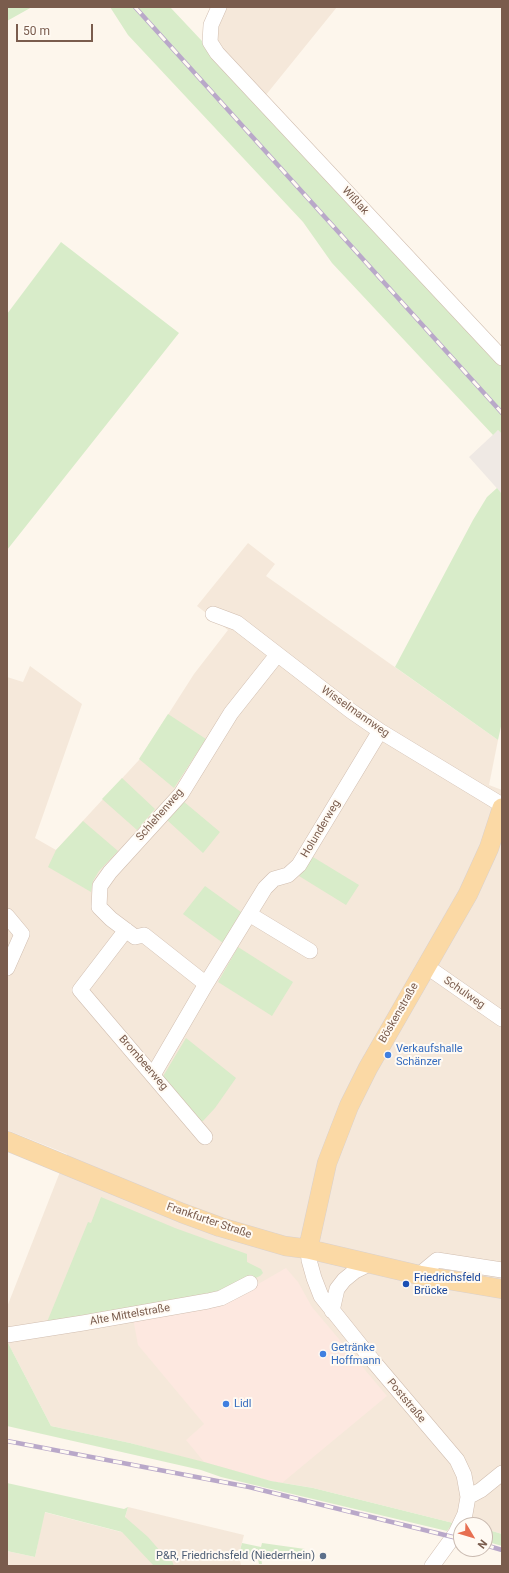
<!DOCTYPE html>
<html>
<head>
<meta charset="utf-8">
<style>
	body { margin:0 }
	#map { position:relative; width:509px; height:1573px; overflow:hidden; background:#fdf6ec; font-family:Roboto,sans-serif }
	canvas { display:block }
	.frame { position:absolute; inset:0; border:8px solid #7a5c4d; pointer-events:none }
	.north { position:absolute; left:453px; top:1517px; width:40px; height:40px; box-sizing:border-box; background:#fffaf3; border:1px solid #cabbb1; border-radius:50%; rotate:128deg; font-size:11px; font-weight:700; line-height:16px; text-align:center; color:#7a5c4d }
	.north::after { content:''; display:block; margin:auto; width:14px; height:18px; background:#e76f51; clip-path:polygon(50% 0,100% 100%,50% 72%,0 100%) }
	.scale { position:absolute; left:16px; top:24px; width:77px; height:18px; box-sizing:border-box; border:2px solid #7a5c4d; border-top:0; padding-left:5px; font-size:12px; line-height:14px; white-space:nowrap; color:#7a5c4d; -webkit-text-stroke:3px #fffaf3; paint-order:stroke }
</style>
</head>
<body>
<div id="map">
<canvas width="509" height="1573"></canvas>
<div class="frame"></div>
<div class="north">N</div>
<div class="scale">50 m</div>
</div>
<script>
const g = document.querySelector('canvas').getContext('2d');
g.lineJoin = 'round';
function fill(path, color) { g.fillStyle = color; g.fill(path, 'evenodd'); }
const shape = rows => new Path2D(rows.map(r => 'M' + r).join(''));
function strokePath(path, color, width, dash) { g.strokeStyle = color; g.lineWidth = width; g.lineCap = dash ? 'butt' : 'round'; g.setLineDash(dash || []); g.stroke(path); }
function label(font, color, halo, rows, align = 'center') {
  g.font = font + ' Roboto,sans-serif'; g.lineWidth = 4; g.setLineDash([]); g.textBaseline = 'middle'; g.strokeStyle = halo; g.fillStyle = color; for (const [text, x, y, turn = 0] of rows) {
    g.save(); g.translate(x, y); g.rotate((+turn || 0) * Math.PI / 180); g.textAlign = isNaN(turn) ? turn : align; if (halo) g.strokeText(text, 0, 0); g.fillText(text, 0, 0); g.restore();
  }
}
const residential = shape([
	[219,7,337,7,261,101,217,53],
	[248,543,275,564,266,576,498,740,489,785,502,790,502,1534,485,1529,485,1525,453,1523,313,1488,271,1481,130,1443,51,1426,7,1341,7,1307,67,1154,7,1130,7,677,23,682,30,666,82,704,35,838,56,850,139,760,194,674,228,630,197,606],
	[128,1507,244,1535,239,1554,241,1566,7,1566,7,1551,35,1557,44,1512,121,1532]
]);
const commercial = shape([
	[286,1268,298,1282,312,1307,387,1396,282,1483,271,1481,204,1462,186,1440,204,1424,138,1345,133,1318,227,1302]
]);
const industrial = shape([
	[498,430,502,434,502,494,469,457]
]);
const green = shape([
	[7,7,32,7,7,21],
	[110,7,170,7,502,360,502,434,498,430,493,435,332,263,303,222,128,35],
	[61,242,179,333,7,550,7,314],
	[497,488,502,494,502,722,498,740,395,667,473,520,487,497],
	[168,714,206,739,174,788,139,759],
	[122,778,155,809,137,830,102,799],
	[183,801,220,832,203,853,167,820],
	[83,821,118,851,99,871,93,881,91,892,48,867,56,850],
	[313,857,359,885,346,905,299,876],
	[205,886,241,912,223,943,183,914],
	[238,947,293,982,272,1016,218,982],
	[186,1038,236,1078,215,1108,203,1121,200,1122,162,1078],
	[101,1197,175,1228,247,1254,247,1262,261,1269,263,1273,260,1276,221,1294,47,1322,88,1222,91,1223],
	[7,1341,51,1426,130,1443,204,1462,271,1481,313,1488,453,1523,447,1531,221,1477,201,1470,7,1426],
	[7,1483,124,1509,128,1507,125,1517,148,1537,161,1552,171,1558,174,1566,154,1566,122,1532,45,1512,35,1557,7,1551],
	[485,1529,502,1534,502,1546,485,1541],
	[242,1543,261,1547,262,1543,305,1549,303,1558,295,1558,294,1551,261,1558,262,1564,259,1564,258,1559,254,1555,239,1554]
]);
const minor = shape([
	[219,7,211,25,210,42,217,53,502,358],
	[213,614,237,623,351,711,380,731,502,805],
	[249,914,310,951],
	[7,916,22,934,7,968],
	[126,930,80,990,205,1137],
	[426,966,502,1019],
	[206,984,144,935,135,937,111,919,99,907,100,886,110,872,181,794,231,713,277,655],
	[153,1075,206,984,265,888,274,879,288,875,299,865,380,731],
	[308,1249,309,1260,314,1278,321,1296,373,1361,457,1460,464,1475,468,1497,465,1514,456,1533,432,1566],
	[419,1275,437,1260,502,1270],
	[332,1311,337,1289,344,1280,355,1271,371,1263],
	[7,1335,83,1323,208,1301,221,1298,250,1283],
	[468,1497,481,1490,502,1473]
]);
const major = shape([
	[7,1141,182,1213,220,1227,285,1246,308,1249,419,1275,502,1289],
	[308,1249,327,1163,349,1106,368,1068,468,894,489,848,502,808]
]);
const rail = shape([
	[135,7,502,413],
	[7,1441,249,1487,461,1539],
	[485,1545,502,1550]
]);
const markers = [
	[388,1055,4,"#3f7fe0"],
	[406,1284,4,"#1a4fb4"],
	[323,1354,4,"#3f7fe0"],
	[226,1404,4,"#3f7fe0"],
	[323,1556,4,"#5c6f8a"]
];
const streetNames = [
	["Wißlak",355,201,47],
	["Wisselmannweg",355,712,35],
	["Schlehenweg",160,815,-49],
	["Holunderweg",321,829,-59],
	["Schulweg",464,993,35],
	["Böskenstraße",399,1013,-60],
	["Brombeerweg",143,1063,49],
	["Frankfurter Straße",209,1221,19],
	["Alte Mittelstraße",130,1315,-10],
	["Poststraße",406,1401,50]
];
const shopNames = [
	["Verkaufshalle",396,1049],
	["Schänzer",396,1062],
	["Getränke",331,1348],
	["Hoffmann",331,1361],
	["Lidl",234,1404]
];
const transitNames = [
	["Friedrichsfeld",414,1278],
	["Brücke",414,1291]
];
const serviceNames = [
	["P&R, Friedrichsfeld (Niederrhein)",315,1556]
];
fill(residential, '#f5e8da');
fill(commercial, '#fde8e0');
fill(industrial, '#efe9e4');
fill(green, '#d8ecc9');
strokePath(minor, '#d1beb0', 16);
strokePath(major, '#dad1cd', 20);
strokePath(minor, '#fff', 15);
strokePath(major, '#fbd9a5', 19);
strokePath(rail, '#b9a8c9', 4.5);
strokePath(rail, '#fffaf3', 3, [9]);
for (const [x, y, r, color] of markers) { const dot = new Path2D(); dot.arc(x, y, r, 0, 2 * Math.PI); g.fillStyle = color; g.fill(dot); strokePath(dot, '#fffaf3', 1.5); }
label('11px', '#7a5c4d', '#fffaf3', streetNames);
label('11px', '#366cbe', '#fffaf3', shopNames, 'left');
label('11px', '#164399', '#fffaf3', transitNames, 'left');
label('11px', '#4e5e75', '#fffaf3', serviceNames, 'right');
</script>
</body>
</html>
